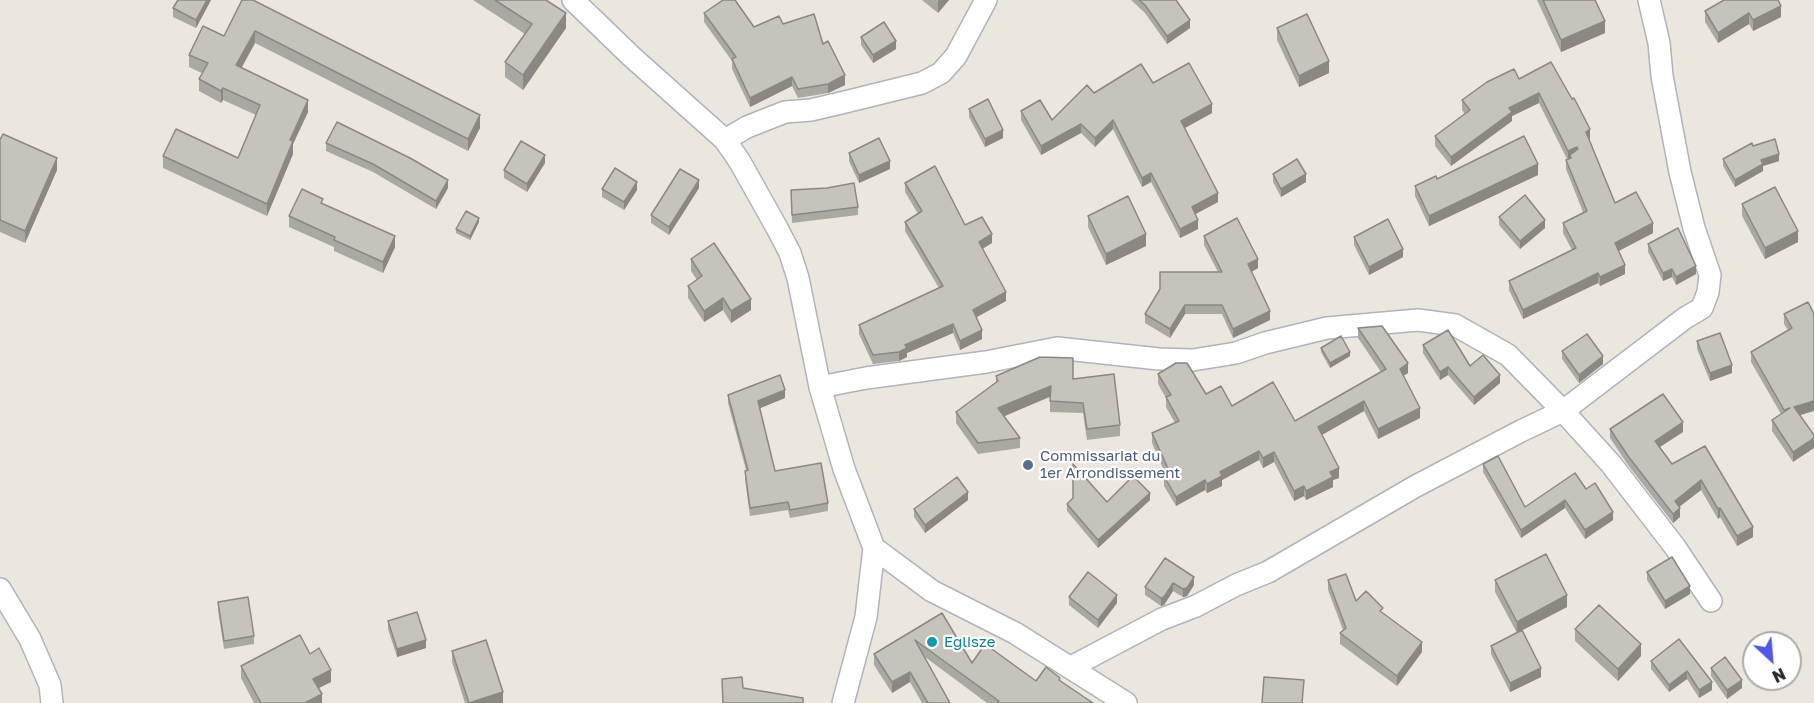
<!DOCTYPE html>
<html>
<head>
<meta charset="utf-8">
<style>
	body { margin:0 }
	#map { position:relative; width:1814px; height:703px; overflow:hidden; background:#ebe7de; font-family:"Golos Text",sans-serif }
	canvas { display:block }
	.north { position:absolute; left:1742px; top:631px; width:60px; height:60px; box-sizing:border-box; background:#fff; border:2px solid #aaa; border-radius:50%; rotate:154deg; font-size:16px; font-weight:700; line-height:24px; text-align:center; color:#2a2a2a }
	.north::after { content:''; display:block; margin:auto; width:21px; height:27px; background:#5058e5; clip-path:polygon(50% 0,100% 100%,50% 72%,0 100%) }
</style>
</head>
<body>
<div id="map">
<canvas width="1814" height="703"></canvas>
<div class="north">N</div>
</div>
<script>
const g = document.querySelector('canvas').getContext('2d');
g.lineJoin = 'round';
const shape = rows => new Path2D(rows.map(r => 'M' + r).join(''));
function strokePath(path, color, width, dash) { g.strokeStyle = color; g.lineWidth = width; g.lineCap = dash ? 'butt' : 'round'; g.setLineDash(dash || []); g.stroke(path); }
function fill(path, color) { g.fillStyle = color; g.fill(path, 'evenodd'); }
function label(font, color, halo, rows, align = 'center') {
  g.font = font + ' "Golos Text",sans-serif'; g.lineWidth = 4.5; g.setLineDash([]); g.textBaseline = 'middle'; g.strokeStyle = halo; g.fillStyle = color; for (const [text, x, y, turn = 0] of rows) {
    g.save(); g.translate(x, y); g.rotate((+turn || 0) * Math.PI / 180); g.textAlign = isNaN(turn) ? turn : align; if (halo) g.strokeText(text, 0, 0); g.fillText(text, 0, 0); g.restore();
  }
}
const minor = shape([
	[573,0,631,56,725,140,740,162,777,228,790,253,798,278,820,387,844,469,874,548],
	[725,140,747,127,785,112,811,110,845,102,922,83,941,73,956,56,986,0],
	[820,387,866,378,986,362,1057,348,1159,359,1193,360,1236,353,1265,343,1327,328,1418,320,1455,325,1508,355,1563,411,1611,464,1675,547,1711,601],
	[874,548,932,591,1015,633,1126,703],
	[0,589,30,639,50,685,52,703],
	[1071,667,1162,619,1196,606,1236,585,1268,572,1416,486,1521,431,1563,411,1685,318,1702,308,1708,292,1710,275,1694,228,1680,172,1662,76,1659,43,1649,0],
	[843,703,866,617,874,548]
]);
const wall = shape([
	[178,0,211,0,196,28,173,17,173,8],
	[242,0,480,128,468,151,255,43,241,68,308,112,293,144,293,154,267,216,163,168,163,156,238,158,256,115,223,100,221,103,199,91,199,79,202,73,189,67,189,55,224,36],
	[473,0,546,0,566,28,523,90,505,77,505,62,525,34],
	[922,0,949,0,938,13],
	[1131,0,1176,0,1190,28,1167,44,1145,13],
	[1537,0,1595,0,1605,33,1561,52],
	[1724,0,1781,17,1753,31,1749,24,1718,43,1705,22,1705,11],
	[704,13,754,27,783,24,823,44,845,85,828,93,798,98,792,86,750,107,732,69,732,61,704,22],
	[1277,28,1329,73,1299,87,1277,40],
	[861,37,896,49,873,63,861,45],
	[1551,62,1590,139,1589,139,1615,203,1653,233,1618,251,1625,274,1600,286,1598,283,1523,319,1509,290,1509,281,1572,250,1563,233,1563,223,1583,212,1566,169,1566,160,1567,159,1539,103,1512,116,1512,121,1451,166,1435,146,1435,136,1465,114,1462,110,1462,100,1519,79],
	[1153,83,1212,113,1185,128,1218,202,1195,214,1198,229,1180,238,1151,182,1142,187,1113,129,1095,147,1081,133,1041,155,1021,120,1021,111,1052,120,1094,93],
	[969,109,1003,138,985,147,969,117],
	[0,140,57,170,25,243,0,232],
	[326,143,448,188,436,209,373,172,326,151],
	[1753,146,1779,161,1763,166,1763,171,1735,187,1723,166,1723,159],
	[849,153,890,169,859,183,849,161],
	[545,163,527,192,504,178,504,170],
	[1273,174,1306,182,1281,197,1273,182],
	[1538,175,1429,226,1415,196,1415,186,1437,179],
	[905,183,965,225,992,243,982,249,1006,301,977,317,982,339,960,350,953,333,907,353,907,357,899,361,873,364,859,334,859,325,939,288,905,231,905,222,918,214,905,192],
	[699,188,669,235,651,223,651,215],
	[602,189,637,190,624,210,602,197],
	[791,190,858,207,858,215,792,223],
	[323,204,395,247,383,273,334,251,334,247,289,227,289,216],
	[1742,204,1798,242,1765,259,1742,216],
	[1088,216,1146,246,1106,265,1088,227],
	[1499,217,1545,228,1520,249,1499,225],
	[479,222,470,240,456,233,456,229],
	[1204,236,1258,268,1251,272,1270,320,1233,338,1222,314,1185,314,1170,338,1145,323,1145,314,1218,272,1204,245],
	[1354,237,1403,257,1369,275,1354,245],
	[1648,244,1696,274,1676,285,1672,277,1663,281,1648,252],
	[691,259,751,310,731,323,723,310,704,322,688,298,688,286,697,280,691,271],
	[1808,302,1800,415,1793,462,1772,431,1772,420,1781,414,1751,362,1751,352,1788,330,1784,324,1784,314],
	[1358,328,1408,373,1403,376,1420,418,1378,439,1364,411,1322,435,1339,478,1333,480,1333,487,1306,500,1304,496,1294,501,1274,462,1263,468,1259,460,1222,480,1222,486,1207,493,1205,490,1176,506,1164,486,1164,476,1166,475,1152,443,1152,433,1175,423,1166,407,1166,398,1158,384,1158,374,1206,394,1232,406,1295,421,1381,372,1358,338],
	[1697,341,1732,373,1710,381,1697,349],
	[1423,345,1470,366,1500,383,1474,405,1448,375,1440,380,1423,353],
	[1321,348,1350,356,1330,368,1321,352],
	[1562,351,1603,364,1579,383,1562,359],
	[996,376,1073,379,1120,425,1120,436,1087,440,1083,413,1050,412,1050,397,1004,416,1020,438,1020,448,978,454,956,423,956,412,996,383],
	[728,395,785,398,760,408,775,471,828,503,828,511,790,518,788,510,750,516,745,479,745,471,746,470,728,403],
	[1610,429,1683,432,1660,447,1672,464,1705,446,1753,537,1737,546,1720,517,1718,519,1701,490,1679,507,1680,517,1673,523,1628,465,1610,438],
	[1483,464,1525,507,1586,489,1613,520,1585,539,1565,508,1521,538,1483,472],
	[968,500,925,533,914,517,914,509],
	[1150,500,1098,548,1067,511,1067,504],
	[1165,558,1194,585,1187,596,1183,597,1173,591,1164,605,1161,606,1145,595,1145,587],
	[1647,572,1690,594,1665,609,1647,580],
	[1328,580,1356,601,1383,614,1422,652,1397,686,1340,644,1340,633,1343,630,1328,590],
	[1495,580,1567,607,1522,630,1541,677,1510,692,1491,654,1491,646,1517,633,1495,592],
	[1069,597,1117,603,1098,628,1069,605],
	[218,602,254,636,254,644,224,649,218,610],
	[942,613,972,663,1036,681,1060,681,1093,703,987,703,925,657,950,703,922,703,910,682,892,693,874,665,874,654],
	[388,621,426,648,397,657,388,629],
	[1575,629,1641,656,1618,681,1575,641],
	[1679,639,1712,690,1699,698,1687,679,1669,692,1651,669,1651,661],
	[452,651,503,703,465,703,452,662],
	[310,654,331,682,318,688,322,703,254,703,241,678,241,666],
	[1711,668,1742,688,1727,699,1711,676]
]);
const shadedWall = shape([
	[207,0,211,0,196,28,196,20],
	[939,0,949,0,938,13,938,1],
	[1781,6,1781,17,1753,31,1753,20],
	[566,13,566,28,523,90,523,75],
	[1749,13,1749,24,1718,43,1718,33],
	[1190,20,1190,28,1167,44,1167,36],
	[1605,21,1605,33,1561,52,1561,40],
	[255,31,255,43,236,78,236,65],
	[896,41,896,49,873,63,873,55],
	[1329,61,1329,73,1299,87,1299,76],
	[845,75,845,85,828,93,828,84],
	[792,77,792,86,750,107,750,98],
	[223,88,223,100,221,103,221,91],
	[1539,93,1539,103,1512,116,1512,121,1451,166,1451,157,1509,108],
	[308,100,308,112,293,144,293,154,267,216,267,204,290,140],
	[1212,104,1212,113,1181,130,1181,121],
	[480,115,480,128,468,151,468,139],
	[1113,120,1113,129,1095,147,1095,138],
	[1081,124,1081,133,1041,155,1041,146],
	[1590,129,1590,139,1586,141,1586,132],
	[1003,130,1003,138,985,147,985,139],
	[1577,147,1577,156,1570,155,1570,159,1568,160,1568,151],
	[1779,154,1779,161,1763,166,1763,171,1735,187,1735,180,1761,160],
	[545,155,545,163,527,192,527,184],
	[57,158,57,170,25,243,25,231],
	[890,161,890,169,859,183,859,175],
	[1538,164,1538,175,1429,226,1429,216],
	[1151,173,1151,182,1142,187,1142,178],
	[1306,174,1306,182,1281,197,1281,189],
	[448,180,448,188,436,209,436,201],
	[699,180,699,188,669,235,669,227],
	[637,182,637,190,624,210,624,202],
	[1218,193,1218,202,1192,216,1192,207],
	[479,218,479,222,470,240,470,236],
	[1198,220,1198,229,1180,238,1180,229],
	[1545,220,1545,228,1520,249,1520,241],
	[1653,223,1653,233,1615,253,1615,243],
	[1798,231,1798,242,1765,259,1765,248],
	[992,234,992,243,979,251,979,242],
	[1146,234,1146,246,1106,265,1106,254],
	[395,236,395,247,383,273,383,262],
	[1403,249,1403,257,1369,275,1369,267],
	[1258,259,1258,268,1248,274,1248,264],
	[1625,265,1625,274,1600,286,1600,277],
	[1696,266,1696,274,1676,285,1676,277],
	[1672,269,1672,277,1663,281,1663,273],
	[1598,273,1598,283,1523,319,1523,310],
	[1006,292,1006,301,973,319,973,310],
	[723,298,723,310,704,322,704,311],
	[751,299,751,310,731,323,731,311],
	[1185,305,1185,314,1170,338,1170,329],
	[1270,311,1270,320,1233,338,1233,329],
	[953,324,953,333,907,353,907,357,899,361,899,352,905,345],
	[982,330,982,339,960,350,960,341],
	[1350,352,1350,356,1330,368,1330,363],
	[1603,356,1603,364,1579,383,1579,375],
	[1408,363,1408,373,1400,378,1400,369],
	[1732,365,1732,373,1710,381,1710,373],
	[1448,367,1448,375,1440,380,1440,372],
	[1500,375,1500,383,1474,405,1474,397],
	[1051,386,1051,396,998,419,998,408],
	[785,390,785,398,758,409,758,401],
	[1364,401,1364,411,1318,437,1318,427],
	[1814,401,1814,411,1794,417,1794,407],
	[1420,408,1420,418,1378,439,1378,429],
	[1683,422,1683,432,1655,450,1655,441],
	[1814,438,1814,448,1793,462,1793,452],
	[1259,451,1259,460,1222,480,1222,486,1207,493,1207,484,1220,472],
	[1274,452,1274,462,1263,468,1263,458],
	[1339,468,1339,478,1333,480,1333,487,1306,500,1306,491,1330,472],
	[1205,480,1205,490,1176,506,1176,497],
	[1701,480,1701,490,1675,510,1675,501],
	[1304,486,1304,496,1294,501,1294,491],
	[968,492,968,500,925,533,925,525],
	[1150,493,1150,500,1098,548,1098,540],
	[1565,500,1565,508,1521,538,1521,530],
	[1680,508,1680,517,1673,523,1673,514],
	[1720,508,1720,517,1718,519,1718,509],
	[1613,512,1613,520,1585,539,1585,530],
	[1753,527,1753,537,1737,546,1737,536],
	[1194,577,1194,585,1187,596,1183,597,1183,589],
	[1173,583,1173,591,1164,605,1161,606,1161,598],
	[1690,586,1690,594,1665,609,1665,601],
	[1117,595,1117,603,1098,628,1098,620],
	[1567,595,1567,607,1517,633,1517,622],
	[426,640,426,648,397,657,397,649],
	[1422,642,1422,652,1397,686,1397,676],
	[1641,644,1641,656,1618,681,1618,669],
	[1541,668,1541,677,1510,692,1510,683],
	[331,670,331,682,313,691,313,679],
	[1687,671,1687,679,1669,692,1669,685],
	[910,672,910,682,892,693,892,682],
	[1742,680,1742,688,1727,699,1727,690],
	[1712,682,1712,690,1699,698,1699,690],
	[503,692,503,703,469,703],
	[322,694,322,703,305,703]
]);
const building = shape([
	[178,0,207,0,196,20,173,8,178,0],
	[242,0,253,0,480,115,468,139,255,31,236,65,308,100,290,140,293,141,267,204,163,156,176,129,238,158,260,105,223,88,221,91,199,79,208,63,189,55,203,26,224,36,242,0],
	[495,0,546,0,566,13,523,75,505,62,532,24,495,0],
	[723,0,735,0,754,27,779,16,783,24,814,14,823,44,828,41,845,75,828,84,798,89,792,77,750,98,732,59,736,57,704,13,723,0],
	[1139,0,1176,0,1190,20,1167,36,1145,5,1139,0],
	[1543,0,1595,0,1605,21,1561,40,1543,0],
	[1724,0,1778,0,1781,6,1753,20,1749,13,1718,33,1705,11,1724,0],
	[1307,14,1329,61,1299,76,1277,28,1307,14],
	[884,22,896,41,873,55,861,37,884,22],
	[1551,62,1572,99,1574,98,1590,129,1586,132,1615,203,1636,192,1653,223,1615,243,1625,265,1600,277,1598,273,1523,310,1509,281,1576,248,1563,223,1587,211,1566,160,1571,158,1570,155,1578,149,1577,147,1568,151,1539,93,1509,108,1512,112,1451,157,1435,136,1470,110,1462,100,1487,82,1514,69,1519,79,1551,62],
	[1189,63,1212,104,1181,121,1218,193,1192,207,1198,220,1180,229,1151,173,1142,178,1113,120,1095,138,1081,124,1041,146,1021,111,1040,100,1052,120,1087,85,1094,93,1141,64,1153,83,1189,63],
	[988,99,1003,130,985,139,969,109,988,99],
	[337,122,410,158,448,180,436,201,373,164,326,143,337,122],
	[3,134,57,158,25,231,0,220,0,140,3,134],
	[1524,136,1538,164,1429,216,1415,186,1436,176,1437,179,1524,136],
	[879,138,890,161,859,175,849,153,879,138],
	[1775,139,1779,154,1761,160,1763,164,1735,180,1723,159,1752,143,1753,146,1775,139],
	[521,141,545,155,527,184,504,170,521,141],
	[1297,159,1306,174,1281,189,1273,174,1297,159],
	[935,166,965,225,982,217,992,234,979,242,1006,292,973,310,982,330,960,341,953,324,905,345,907,348,899,352,873,355,859,325,943,286,905,222,922,211,905,183,935,166],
	[615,168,637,182,624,202,602,189,615,168],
	[680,169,699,180,669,227,651,215,680,169],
	[854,183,858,207,792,215,791,190,827,188,854,183],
	[1775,187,1798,231,1765,248,1742,204,1775,187],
	[302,189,323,199,321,203,395,236,383,262,334,240,335,237,289,216,302,189],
	[1525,195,1545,220,1520,241,1499,217,1525,195],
	[1128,196,1146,234,1106,254,1088,216,1128,196],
	[466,211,479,218,470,236,456,229,466,211],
	[1237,218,1258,259,1248,264,1270,311,1233,329,1222,305,1185,305,1170,329,1145,314,1160,289,1160,272,1222,272,1204,236,1237,218],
	[1388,219,1403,249,1369,267,1354,237,1388,219],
	[1678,228,1696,266,1676,277,1672,269,1663,273,1648,244,1678,228],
	[714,243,751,299,731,311,723,298,704,311,688,286,702,276,691,259,714,243],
	[1808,302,1814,314,1814,401,1794,407,1814,435,1814,438,1793,452,1772,420,1790,408,1784,410,1751,352,1792,328,1784,314,1808,302],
	[1382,326,1408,363,1400,369,1420,408,1378,429,1364,401,1318,427,1339,468,1330,472,1333,477,1306,491,1304,486,1294,491,1274,452,1263,458,1259,451,1220,472,1222,476,1207,484,1205,480,1176,497,1164,476,1170,473,1152,433,1179,421,1166,397,1171,395,1158,374,1176,363,1187,363,1206,394,1221,386,1232,406,1273,382,1295,421,1386,369,1358,328,1382,326],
	[1448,330,1470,366,1483,355,1500,375,1474,397,1448,367,1440,372,1423,345,1448,330],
	[1720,333,1732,365,1710,373,1697,341,1720,333],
	[1587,334,1603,356,1579,375,1562,351,1587,334],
	[1341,336,1350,352,1330,363,1321,348,1341,336],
	[1040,357,1073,358,1073,379,1114,374,1120,425,1087,429,1083,403,1050,401,1051,386,998,408,1020,438,978,443,956,412,998,381,996,376,1040,357],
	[780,375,785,390,758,401,775,471,821,463,828,503,790,510,788,502,750,508,745,471,748,470,728,395,780,375],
	[1663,394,1683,422,1655,441,1672,464,1705,446,1753,527,1737,536,1720,508,1718,509,1701,480,1675,501,1680,508,1673,514,1628,456,1610,429,1663,394],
	[1498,456,1525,507,1575,473,1586,489,1595,483,1613,512,1585,530,1565,500,1521,530,1483,464,1498,456],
	[1073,464,1107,502,1133,476,1150,493,1098,540,1067,504,1073,498,1073,464],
	[957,477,968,492,925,525,914,509,957,477],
	[1546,554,1567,595,1517,622,1495,580,1546,554],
	[1672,557,1690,586,1665,601,1647,572,1672,557],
	[1165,558,1194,577,1187,588,1183,589,1173,583,1164,597,1161,598,1145,587,1165,558],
	[1088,572,1117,595,1098,620,1069,597,1088,572],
	[1346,574,1356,601,1366,591,1383,608,1380,611,1422,642,1397,676,1340,633,1346,628,1328,580,1346,574],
	[248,597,254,636,224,641,218,602,248,597],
	[1599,605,1641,644,1618,669,1575,629,1599,605],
	[417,612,426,640,397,649,388,621,417,612],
	[942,613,972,663,985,644,1036,681,1046,667,1060,678,1059,680,1093,703,997,703,999,701,915,640,950,703,928,703,910,672,892,682,874,654,942,613],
	[1522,630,1541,668,1510,683,1491,646,1522,630],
	[300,635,310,654,319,648,331,670,313,679,322,694,305,703,261,703,241,666,300,635],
	[1679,639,1712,682,1699,690,1687,671,1669,685,1651,661,1679,639],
	[486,640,503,692,469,703,452,651,486,640],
	[1725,657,1742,680,1727,690,1711,668,1725,657],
	[742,677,743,688,803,698,803,703,723,703,722,679,742,677],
	[1264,677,1304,680,1302,703,1262,703,1264,677]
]);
const markers = [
	[1028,465,6,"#5c6f8a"],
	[932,642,6,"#0f9aa8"]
];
const serviceNames = [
	["Commissariat du",1040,456],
	["1er Arrondissement",1040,473]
];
const cultureNames = [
	["Eglisze",944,642]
];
strokePath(minor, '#b1b2bc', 24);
strokePath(minor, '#fff', 21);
fill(wall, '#aaa8a3');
fill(shadedWall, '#8b8884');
fill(building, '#c6c3bd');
strokePath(building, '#8b8884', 1.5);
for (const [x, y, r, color] of markers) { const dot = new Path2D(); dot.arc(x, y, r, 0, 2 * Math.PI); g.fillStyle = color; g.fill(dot); strokePath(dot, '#fff', 2); }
label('15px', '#4e5e75', '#fff', serviceNames, 'left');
label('15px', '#0d838f', '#fff', cultureNames, 'left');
</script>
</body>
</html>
